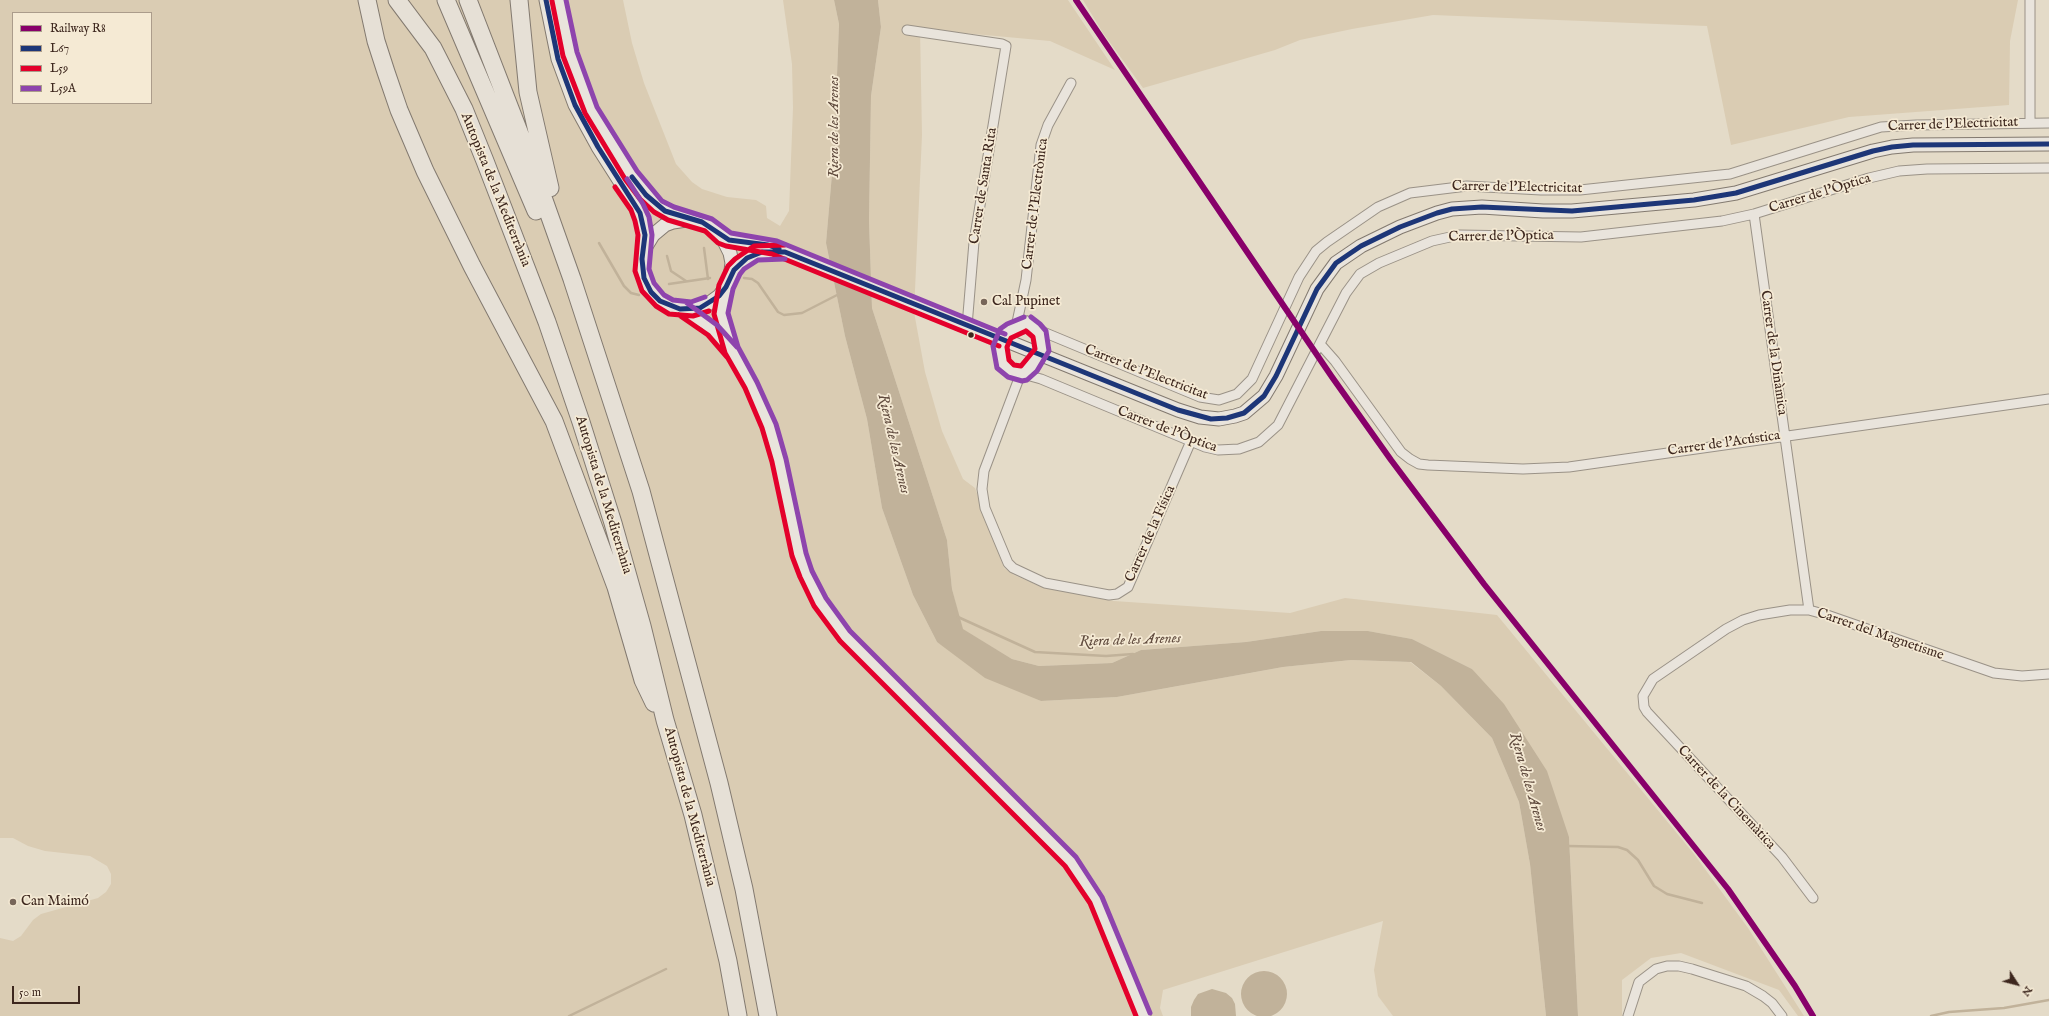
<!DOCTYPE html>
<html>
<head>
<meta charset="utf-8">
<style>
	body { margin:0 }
	#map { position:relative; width:2049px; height:1016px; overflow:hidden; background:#e4dbc8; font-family:"IM FELL English",serif }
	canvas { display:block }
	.legend { position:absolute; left:12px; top:12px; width:140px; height:92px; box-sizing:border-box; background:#f5ead4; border:1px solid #ab9c8b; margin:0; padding:5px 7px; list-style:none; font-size:12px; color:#3d271e }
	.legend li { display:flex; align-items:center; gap:8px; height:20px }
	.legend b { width:20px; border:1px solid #ab9c8b }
	.north { position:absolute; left:1997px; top:964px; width:40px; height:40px; -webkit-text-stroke:3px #f5ead4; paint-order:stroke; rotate:126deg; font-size:11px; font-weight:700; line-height:16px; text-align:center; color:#3d271e }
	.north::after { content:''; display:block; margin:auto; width:14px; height:18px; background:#3d271e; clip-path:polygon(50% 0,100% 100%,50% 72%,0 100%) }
	.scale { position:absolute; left:12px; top:986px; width:68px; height:18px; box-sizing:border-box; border:2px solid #3d271e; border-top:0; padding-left:5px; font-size:12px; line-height:14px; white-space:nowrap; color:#3d271e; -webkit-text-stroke:3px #f5ead4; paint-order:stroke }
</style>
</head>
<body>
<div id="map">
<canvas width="2049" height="1016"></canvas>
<ul class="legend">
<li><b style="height:5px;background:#88006a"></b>Railway R8</li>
<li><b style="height:5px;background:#1d3678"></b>L67</li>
<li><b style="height:5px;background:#e4002b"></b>L59</li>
<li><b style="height:5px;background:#8e44ad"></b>L59A</li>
</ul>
<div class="north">N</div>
<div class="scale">50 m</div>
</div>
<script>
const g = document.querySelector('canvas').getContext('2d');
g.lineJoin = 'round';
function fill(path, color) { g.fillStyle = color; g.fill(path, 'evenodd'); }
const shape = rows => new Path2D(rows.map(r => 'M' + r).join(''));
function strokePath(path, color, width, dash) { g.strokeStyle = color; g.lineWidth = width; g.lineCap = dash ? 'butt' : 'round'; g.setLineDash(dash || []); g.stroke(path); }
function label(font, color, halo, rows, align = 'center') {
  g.font = font + ' "IM FELL English",serif'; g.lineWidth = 3.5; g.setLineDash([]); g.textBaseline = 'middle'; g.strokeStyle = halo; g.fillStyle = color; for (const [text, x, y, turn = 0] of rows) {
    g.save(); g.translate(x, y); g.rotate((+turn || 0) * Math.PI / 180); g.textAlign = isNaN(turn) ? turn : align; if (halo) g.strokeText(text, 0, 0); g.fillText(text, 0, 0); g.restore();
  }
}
const green = shape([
	[0,0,623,0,632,43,644,83,676,164,692,182,702,189,727,197,756,200,766,206,767,218,780,226,789,211,793,108,792,64,783,0,834,0,839,24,834,151,826,243,845,336,867,419,882,508,913,595,937,642,1041,701,1117,697,1283,667,1351,660,1410,662,1441,686,1492,738,1519,802,1530,864,1546,1016,1393,1016,1378,996,1374,970,1383,921,1163,990,1160,1008,1163,1016,0,1016,0,938,13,941,21,936,33,920,41,914,98,898,106,892,111,884,111,874,107,866,90,856,45,851,28,846,13,838,0,838],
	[13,13,151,13,151,103,13,103],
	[878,0,1068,0,1115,70,1050,41,920,29,922,135,914,312,925,372,942,431,963,479,975,488,1004,568,1014,575,1044,588,1114,601,1290,613,1345,598,1497,615,1694,854,1748,928,1804,1016,1798,1016,1779,990,1681,953,1651,958,1622,980,1622,1016,1578,1016,1569,837,1472,669,1412,639,1368,631,1321,631,1246,642,1141,650,1112,663,1039,666,1012,659,962,629,952,589,947,540,872,308,869,221,871,96,881,27],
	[1083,0,2018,0,2010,41,2009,105,1849,117,1731,145,1707,26,1433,15,1352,29,1300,40,1275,50,1143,88,1103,33]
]);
const water = shape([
	[834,0,878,0,881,27,871,96,869,221,872,308,947,540,952,589,963,629,1012,659,1039,666,1112,663,1141,650,1246,642,1321,631,1368,631,1412,639,1472,669,1504,704,1547,771,1569,837,1578,1016,1546,1016,1530,864,1519,802,1492,738,1441,686,1411,662,1351,660,1283,667,1117,697,1041,701,985,678,937,642,913,595,882,508,867,419,845,336,826,243,834,151,839,24],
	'1241 994a23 23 0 1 1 46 0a23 23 0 1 1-46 0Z',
	[1212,989,1226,993,1232,998,1235,1004,1236,1016,1191,1016,1191,1007,1194,1000,1198,994]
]);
const stream = shape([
	[599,243,624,286,631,293,639,295],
	[704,248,708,279],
	[667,256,671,271,686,281],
	[744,278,752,279,758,283,778,312,784,315,802,313,839,294],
	[669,284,710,278],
	[958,617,1035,652,1106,656,1133,654],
	[1567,846,1618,847,1627,850,1638,860,1654,886,1667,894,1702,903],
	[569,1016,666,969],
	[1931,1016,1949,1012,2004,1008,2049,1000]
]);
const street = shape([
	[2030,0,2030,123],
	[907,30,1002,44,1006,46,974,242,967,326],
	[1754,214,1809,610],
	[1016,327,1026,280,1041,145,1048,125,1071,83],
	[1036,329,1200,397,1219,400,1237,394,1252,379,1299,277,1316,251,1327,242,1378,207,1410,193,1467,186,1541,190,1580,190,1711,176,1730,174,1881,127,1916,125,2049,123],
	[1320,344,1335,361,1401,452,1410,459,1419,464,1428,465,1523,469,1569,467,2049,399],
	[1021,373,984,471,982,489,985,508,1008,563,1013,568,1045,583,1109,595,1117,594,1128,587,1191,441],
	[1023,374,1041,379,1205,447,1218,450,1239,449,1259,442,1278,425,1346,293,1360,274,1379,263,1432,241,1459,235,1581,237,1722,221,1754,214,1869,178,1899,171,1927,169,2049,168],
	[1813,898,1782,857,1647,712,1644,707,1643,696,1653,679,1726,629,1743,620,1759,615,1790,610,1809,610,1827,615,1994,673,2022,676,2049,674],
	[1628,1016,1639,982,1656,969,1667,966,1679,966,1692,969,1746,986,1763,996,1772,1003,1782,1016]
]);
const secondary = shape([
	[546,0,558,59,575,105,598,147,640,213,645,235,642,270,648,287,660,301,671,307,683,309,692,309,708,304,719,296,726,287],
	[559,0,566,39,574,67,591,110,605,136,641,189,658,207,671,214,709,225,722,237,730,253,732,263,730,278],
	[722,237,739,242,761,244,774,247,1178,410,1200,417,1219,419,1235,416,1244,413,1264,396,1276,376,1317,289,1336,263,1361,246,1400,227,1437,213,1452,209,1482,207,1543,211,1572,211,1694,200,1736,193,1873,151,1892,147,1913,145,2049,144],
	[645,248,653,235,665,225,673,222,686,220],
	[683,309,706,323,718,334,731,350,757,398,775,442,799,555,820,602,855,646,1056,845,1071,862,1096,900,1144,1016],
	[1027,323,1036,329,1040,334,1042,350,1040,355,1032,366,1023,374,1018,373,1011,371,1002,363,1000,346,1005,334,1010,330,1027,323],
	[729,345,721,313,723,297,730,278,734,270,747,258,756,253,776,252]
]);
const highway = shape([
	[367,0,376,41,386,72,399,110,425,171,472,266,554,421,616,587,643,680,654,703],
	[397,0,433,48,464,109,485,161,547,322,581,422,613,523,642,626,665,720,693,815,728,961,738,1016],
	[446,0,536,211],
	[468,0,528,155,572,279,641,491,719,783,744,889,768,1016],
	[519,0,528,92,550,188]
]);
const bus1 = shape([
	[546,0,558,59,575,105,598,147,640,213,645,235,642,259,644,278,651,292,660,301,680,309,700,308,719,296,726,287,734,270,747,258,762,252,785,252,1178,410,1211,419,1227,418,1244,413,1264,396,1276,376,1317,289,1336,263,1361,246,1400,227,1437,213,1452,209,1482,207,1572,211,1694,200,1736,193,1873,151,1892,147,1913,145,2049,144],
	[632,177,646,195,665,211,702,222,729,240,768,245,779,249]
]);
const bus2 = shape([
	[552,1,563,56,585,113,625,179,640,199,654,212,668,220,705,231,718,243,726,246,772,254,999,346],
	[615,187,631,210,635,221,638,235,635,271,642,291,656,306,669,314,693,316,709,311],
	[785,245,754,246,735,259,728,266,719,285,714,314,725,353,745,388,762,428,772,462,792,556,800,577,814,606,840,641,1065,866,1090,903,1136,1016],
	[679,315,708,335,727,357],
	[1026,331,1033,337,1035,349,1021,366,1014,365,1009,360,1007,347,1011,338,1026,331]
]);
const bus3 = shape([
	[566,0,577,52,597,107,637,171,662,201,674,207,712,219,731,233,777,241,1005,334],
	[627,179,643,204,649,217,652,235,649,269,654,283,664,295,673,300,691,302,705,297],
	[785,259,758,260,744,269,740,274,733,289,728,313,738,347,757,382,776,424,786,459,806,553,812,571,826,598,850,631,1076,857,1102,897,1150,1013],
	[687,303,717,325,737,347],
	[1024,317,1007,324,1000,329,993,346,997,368,1008,377,1022,381,1027,380,1037,371,1049,351,1046,331,1040,324,1031,317]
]);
const rail1 = shape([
	[1076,0,1332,377,1391,460,1484,584,1728,889,1795,986,1813,1016]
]);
const markers = [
	[984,302,4,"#77665a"],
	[971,335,3.5,"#3d271e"],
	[13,902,4,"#77665a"]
];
const streetNames = [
	["Carrer de l'Electricitat",1953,125,-2],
	["Carrer de Santa Rita",984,186,-81],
	["Carrer de l'Electricitat",1517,188,1],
	["Autopista de la Mediterrània",495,190,68],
	["Carrer de l'Òptica",1820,194,-17],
	["Carrer de l'Electrònica",1036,204,-83],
	["Carrer de l'Òptica",1501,237,-1],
	["Carrer de la Dinàmica",1773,353,82],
	["Carrer de l'Electricitat",1146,373,21],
	["Carrer de l'Òptica",1167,430,21],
	["Carrer de l'Acústica",1724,444,-8],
	["Autopista de la Mediterrània",603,495,73],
	["Carrer de la Física",1151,534,-66],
	["Carrer del Magnetisme",1880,635,19],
	["Carrer de la Cinemàtica",1726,798,47],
	["Autopista de la Mediterrània",689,807,75]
];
const poiNames = [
	["Cal Pupinet",992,302],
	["Can Maimó",21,902]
];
const waterNames = [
	["Riera de les Arenes",835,127,-90],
	["Riera de les Arenes",893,444,77],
	["Riera de les Arenes",1130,641,-2],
	["Riera de les Arenes",1527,782,74]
];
fill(green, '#daccb3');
fill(water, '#c1b29a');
strokePath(stream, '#c1b29a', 2.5);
strokePath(street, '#9a9287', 11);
strokePath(secondary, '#837a70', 15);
strokePath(highway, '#837a70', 19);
strokePath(street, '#e9e4dc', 9);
strokePath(secondary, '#e9e4dc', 13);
strokePath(highway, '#e6e0d6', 17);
strokePath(bus1, '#1d3678', 5);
strokePath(bus2, '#e4002b', 5);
strokePath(bus3, '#8e44ad', 5);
strokePath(rail1, '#88006a', 6);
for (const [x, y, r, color] of markers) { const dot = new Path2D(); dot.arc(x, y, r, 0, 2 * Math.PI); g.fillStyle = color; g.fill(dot); strokePath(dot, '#f5ead4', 1.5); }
label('14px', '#3d271e', '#f5ead4', streetNames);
label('14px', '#3d271e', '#f5ead4', poiNames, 'left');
label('italic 15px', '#604b3e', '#f5ead4', waterNames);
</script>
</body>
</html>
